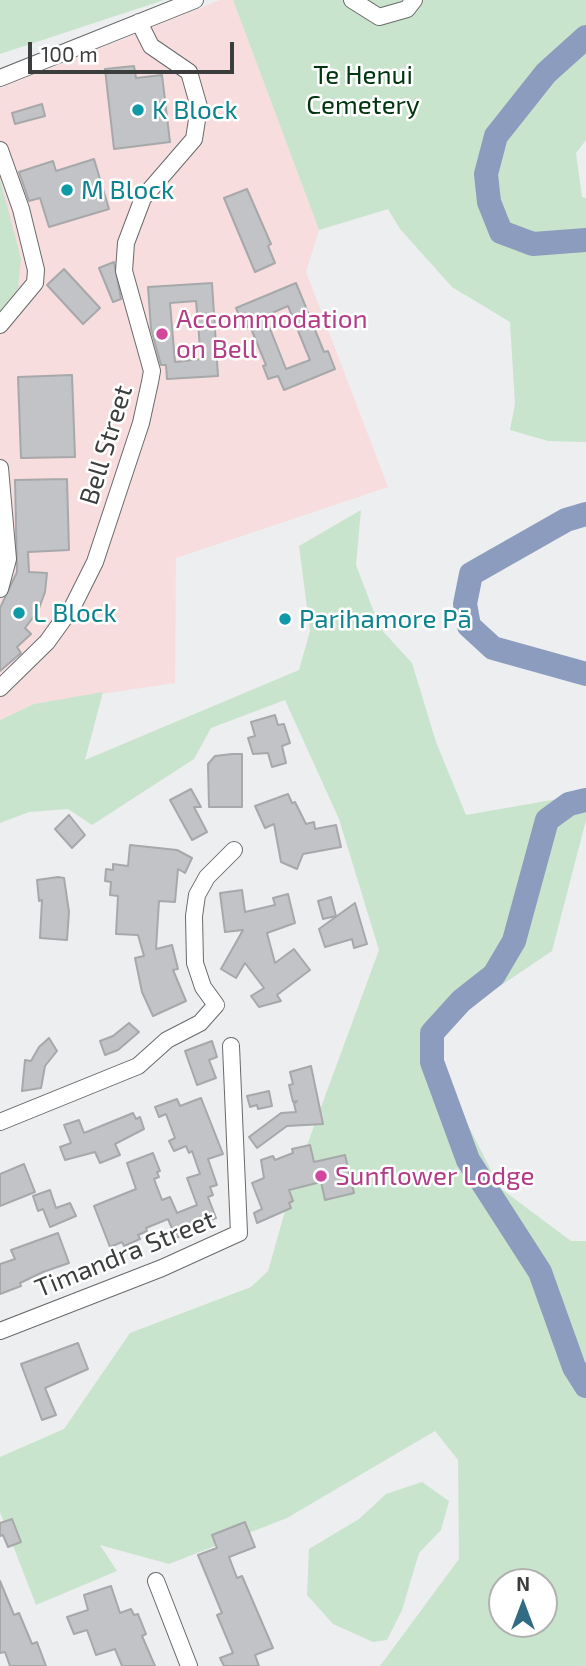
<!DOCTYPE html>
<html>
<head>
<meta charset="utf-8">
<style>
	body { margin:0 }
	#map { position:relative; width:586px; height:1666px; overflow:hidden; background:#eceef0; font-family:"Exo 2",sans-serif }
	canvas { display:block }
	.north { position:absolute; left:488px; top:1568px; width:70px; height:70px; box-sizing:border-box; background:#fff; border:2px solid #b1b1b1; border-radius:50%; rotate:0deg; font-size:19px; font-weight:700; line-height:28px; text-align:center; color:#3c3d3d }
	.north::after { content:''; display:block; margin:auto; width:24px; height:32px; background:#326b84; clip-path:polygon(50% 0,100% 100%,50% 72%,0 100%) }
	.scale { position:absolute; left:28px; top:42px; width:206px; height:32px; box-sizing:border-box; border:4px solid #3c3d3d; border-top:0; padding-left:9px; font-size:21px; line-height:24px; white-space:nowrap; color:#3c3d3d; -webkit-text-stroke:5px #fff; paint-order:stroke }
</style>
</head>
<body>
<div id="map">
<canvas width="586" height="1666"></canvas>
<div class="north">N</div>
<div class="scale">100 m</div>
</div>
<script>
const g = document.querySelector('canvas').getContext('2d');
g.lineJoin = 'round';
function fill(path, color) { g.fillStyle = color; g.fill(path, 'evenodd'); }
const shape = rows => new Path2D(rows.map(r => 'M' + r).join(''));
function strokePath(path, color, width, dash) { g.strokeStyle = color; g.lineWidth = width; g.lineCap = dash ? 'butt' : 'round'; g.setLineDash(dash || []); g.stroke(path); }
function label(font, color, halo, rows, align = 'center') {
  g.font = font + ' "Exo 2",sans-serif'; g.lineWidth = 5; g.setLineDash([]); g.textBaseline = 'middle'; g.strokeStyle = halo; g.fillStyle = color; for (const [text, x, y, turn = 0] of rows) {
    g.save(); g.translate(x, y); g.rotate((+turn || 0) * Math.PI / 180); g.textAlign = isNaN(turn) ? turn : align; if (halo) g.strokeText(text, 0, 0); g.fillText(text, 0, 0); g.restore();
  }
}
const education = shape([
	[220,0,233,0,319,230,306,272,388,487,176,558,175,683,34,704,0,720,0,88]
]);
const green = shape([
	[0,0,164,0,0,54],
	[233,0,586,0,586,140,576,153,582,197,586,198,586,442,548,441,510,430,515,404,510,322,452,287,400,229,388,209,319,230],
	[0,179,21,259,18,289,0,312],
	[361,510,356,565,380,628,412,663,436,742,466,815,586,794,586,820,552,951,454,1017,441,1038,445,1080,500,1188,571,1241,586,1241,586,1666,380,1666,459,1559,458,1460,435,1431,287,1518,169,1564,100,1545,117,1571,36,1605,0,1512,0,1457,64,1429,130,1333,251,1287,268,1271,293,1183,379,950,339,819,285,700,211,728,194,759,92,825,68,809,29,812,0,823,0,720,34,704,103,692,85,760,299,670,310,631,299,546],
	[502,1582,544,1582,544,1624,502,1624],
	[422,1482,449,1501,441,1530,419,1553,402,1610,387,1640,373,1642,333,1624,307,1595,309,1549,359,1519,386,1494]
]);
const river = shape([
	[586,37,546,73,496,136,486,174,489,202,501,232,533,244,586,240],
	[586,514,566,520,471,574,465,604,469,626,493,648,586,674],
	[586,800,569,804,547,820,514,941,494,975,461,1001,432,1033,432,1062,468,1160,540,1272,574,1367,586,1386]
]);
const building = shape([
	[134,66,136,78,162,75,170,142,114,149,105,69,134,66],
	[42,104,45,116,15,124,12,113,42,104],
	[94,159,109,209,49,227,40,198,29,201,19,172,53,161,56,171,94,159],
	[247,189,271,244,268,246,275,263,255,272,224,198,247,189],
	[114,262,121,299,113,302,99,268,114,262],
	[64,269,100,308,83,324,47,285,64,269],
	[212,283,218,376,167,379,166,365,161,365,151,329,148,287,212,283],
	[196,301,201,359,175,362,170,303,196,301],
	[296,283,324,352,328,351,335,369,284,390,278,376,268,379,263,366,266,365,250,326,244,328,236,308,296,283],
	[288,306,310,360,286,369,265,316,288,306],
	[72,375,75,457,21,458,18,377,72,375],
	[67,479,69,550,28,552,29,572,47,573,45,592,38,611,25,628,31,634,17,647,21,653,0,671,0,608,17,572,15,480,67,479],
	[275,715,278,725,284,724,290,743,282,746,286,763,272,767,268,753,253,754,248,738,255,736,251,722,275,715],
	[232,754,242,754,242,807,209,807,208,764,215,756,232,754],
	[191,789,201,807,194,807,207,832,192,840,170,800,191,789],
	[288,794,292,803,295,802,306,824,314,822,315,829,336,825,341,847,303,854,297,869,281,862,274,824,265,828,255,806,288,794],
	[69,815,85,835,72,848,55,829,69,815],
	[130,845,177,850,192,858,185,873,178,869,175,902,159,901,156,949,172,945,178,969,173,970,186,1001,153,1016,142,992,135,958,144,956,138,935,116,934,118,896,110,895,111,882,105,881,106,869,113,870,113,864,128,866,130,845],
	[58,877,64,878,69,912,67,940,40,938,42,900,39,901,37,880,58,877],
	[242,890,245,912,275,905,273,898,288,894,295,923,267,933,275,963,294,949,310,970,277,995,281,1001,259,1007,251,996,264,988,245,963,236,978,221,969,243,930,225,932,220,893,242,890],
	[331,897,336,916,323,919,318,901,331,897],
	[355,903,367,944,354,948,352,939,325,947,319,929,355,903],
	[129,1023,139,1032,118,1050,105,1055,100,1041,113,1036,129,1023],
	[49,1038,57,1051,45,1066,41,1088,22,1091,25,1060,31,1061,39,1047,49,1038],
	[212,1041,217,1057,209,1060,216,1078,197,1085,185,1051,212,1041],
	[311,1066,323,1124,287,1126,257,1148,249,1137,281,1113,296,1112,294,1104,297,1101,293,1102,289,1085,293,1084,290,1072,311,1066],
	[269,1091,272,1106,258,1109,257,1105,250,1107,247,1096,269,1091],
	[201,1098,223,1154,208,1159,217,1185,210,1187,213,1195,208,1197,216,1218,187,1229,188,1233,176,1238,168,1219,146,1228,147,1231,138,1235,140,1239,124,1246,122,1242,110,1247,94,1206,136,1189,127,1163,153,1153,160,1171,157,1172,159,1177,154,1179,162,1200,170,1197,177,1213,197,1205,187,1178,200,1174,192,1151,189,1153,186,1146,174,1151,169,1141,175,1138,166,1114,159,1117,155,1107,177,1099,180,1106,201,1098],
	[133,1113,136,1119,140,1117,144,1129,115,1144,120,1155,100,1163,95,1152,65,1160,60,1147,71,1143,64,1125,79,1120,84,1133,133,1113],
	[310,1145,314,1162,345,1155,354,1193,325,1200,321,1182,289,1190,293,1201,289,1203,291,1208,257,1223,254,1213,262,1209,252,1183,264,1178,261,1160,273,1156,275,1160,293,1153,292,1149,310,1145],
	[24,1164,35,1192,0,1206,0,1174,24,1164],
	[50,1190,56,1208,70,1203,76,1216,50,1227,43,1209,38,1211,33,1196,50,1190],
	[58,1233,69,1263,43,1272,20,1283,21,1286,0,1294,0,1264,15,1259,11,1250,58,1233],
	[78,1343,88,1369,45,1388,56,1415,42,1420,21,1364,78,1343],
	[12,1519,21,1542,8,1547,3,1535,0,1536,0,1523,12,1519],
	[245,1522,255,1547,229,1557,237,1578,242,1576,273,1648,255,1655,259,1666,224,1666,220,1658,233,1653,217,1615,222,1613,198,1555,217,1548,212,1535,245,1522],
	[0,1581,14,1615,19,1613,32,1644,37,1642,46,1666,10,1666,5,1652,0,1653,0,1581],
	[111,1586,120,1613,131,1609,134,1615,138,1614,146,1634,142,1636,155,1666,122,1666,115,1649,96,1655,87,1630,74,1634,67,1617,88,1610,84,1595,111,1586]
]);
const minor = shape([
	[352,0,379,17,407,9,414,0],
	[0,78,195,0],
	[0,150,21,209,36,270,35,283,0,325],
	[0,468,8,559,0,589],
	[0,688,47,642,73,606,95,562,141,423,150,382,152,371,124,271,126,243,143,198,194,139,199,107,189,72,151,46,139,22],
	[0,1122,138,1066,167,1040,200,1023,216,1005,203,987,195,963,194,916,197,895,207,877,234,850],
	[0,1331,162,1268,239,1233,231,1046],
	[156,1581,189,1666]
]);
const markers = [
	[138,110,7,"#0f9aa8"],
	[67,190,7,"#0f9aa8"],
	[162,334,7,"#d1479c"],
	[19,613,7,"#0f9aa8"],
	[285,619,7,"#0f9aa8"],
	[321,1176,7,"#d1479c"]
];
const parkNames = [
	["Te Henui",363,75],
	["Cemetery",363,105]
];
const cultureNames = [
	["K Block",152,110],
	["M Block",81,190],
	["L Block",33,613],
	["Parihamore Pā",299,619]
];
const hotelNames = [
	["Accommodation",176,319],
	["on Bell",176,349],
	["Sunflower Lodge",335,1176]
];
const streetNames = [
	["Bell Street",106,445,-73],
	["Timandra Street",125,1254,-22]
];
fill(education, '#f8ddde');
fill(green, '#c9e4cc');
strokePath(river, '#8c9cbe', 24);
fill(building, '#c1c3c6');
strokePath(building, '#a6a8aa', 2);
strokePath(minor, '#696a6c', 18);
strokePath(minor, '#fff', 16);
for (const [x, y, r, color] of markers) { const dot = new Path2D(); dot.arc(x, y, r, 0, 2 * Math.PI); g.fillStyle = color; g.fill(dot); strokePath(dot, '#fff', 2.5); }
label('26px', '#003510', '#fff', parkNames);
label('26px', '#0d838f', '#fff', cultureNames, 'left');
label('26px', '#b23c85', '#fff', hotelNames, 'left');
label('26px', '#3c3d3d', '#fff', streetNames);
</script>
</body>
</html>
